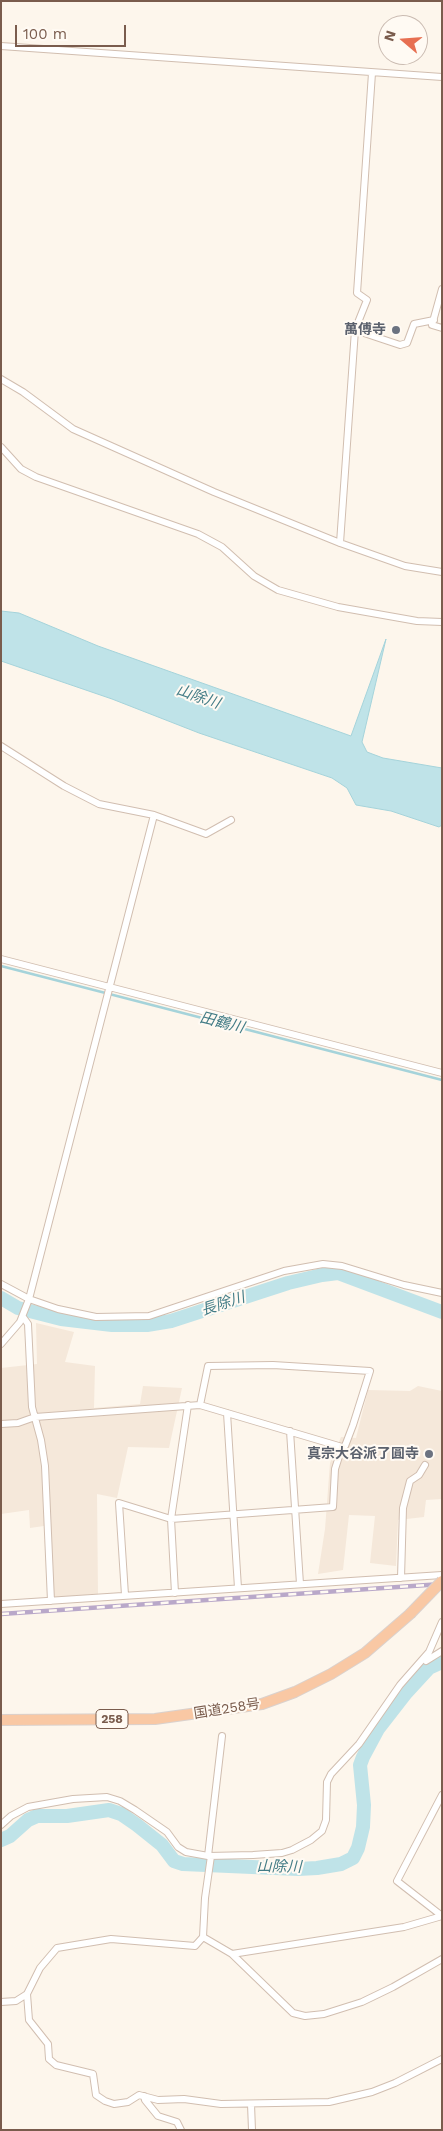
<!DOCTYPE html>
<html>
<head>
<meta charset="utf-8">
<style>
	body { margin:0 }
	#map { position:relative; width:443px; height:2131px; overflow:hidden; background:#fdf6ec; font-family:"Work Sans",sans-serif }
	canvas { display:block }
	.frame { position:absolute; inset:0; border:2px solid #7a5c4d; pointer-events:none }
	.north { position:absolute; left:378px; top:15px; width:50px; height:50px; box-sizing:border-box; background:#fffaf3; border:1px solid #cabbb1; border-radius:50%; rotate:288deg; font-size:14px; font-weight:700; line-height:20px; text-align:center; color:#7a5c4d }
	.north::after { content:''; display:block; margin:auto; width:18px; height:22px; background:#e76f51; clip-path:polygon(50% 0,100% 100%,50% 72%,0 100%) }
	.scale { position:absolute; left:15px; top:25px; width:111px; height:22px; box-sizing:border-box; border:2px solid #7a5c4d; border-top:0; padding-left:6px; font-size:15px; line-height:18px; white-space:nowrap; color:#7a5c4d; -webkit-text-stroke:4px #fffaf3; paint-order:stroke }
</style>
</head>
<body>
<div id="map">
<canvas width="443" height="2131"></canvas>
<div class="frame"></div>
<div class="north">N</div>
<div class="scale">100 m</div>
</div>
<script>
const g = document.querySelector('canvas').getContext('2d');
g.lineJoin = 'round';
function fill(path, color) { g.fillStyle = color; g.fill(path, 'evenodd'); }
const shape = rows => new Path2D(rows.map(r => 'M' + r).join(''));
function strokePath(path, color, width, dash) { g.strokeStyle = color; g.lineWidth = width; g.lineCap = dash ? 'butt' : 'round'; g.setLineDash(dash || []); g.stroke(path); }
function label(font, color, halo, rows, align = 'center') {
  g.font = font + ' "Work Sans","Noto Sans JP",sans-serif'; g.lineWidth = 4; g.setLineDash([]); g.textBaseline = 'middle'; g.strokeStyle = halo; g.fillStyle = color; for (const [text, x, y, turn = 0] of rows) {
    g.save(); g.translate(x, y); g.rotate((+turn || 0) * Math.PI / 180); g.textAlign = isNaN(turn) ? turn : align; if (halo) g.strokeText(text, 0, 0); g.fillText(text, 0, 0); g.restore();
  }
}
const residential = shape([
	[36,1323,74,1332,65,1362,95,1366,94,1408,140,1404,143,1386,182,1388,169,1448,128,1447,117,1498,97,1494,98,1594,48,1598,44,1526,30,1528,29,1510,1,1514,1,1368,37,1364],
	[418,1386,442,1391,442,1499,426,1500,424,1517,398,1520,396,1566,370,1563,375,1516,349,1515,343,1570,318,1574,325,1529,330,1463,341,1437,356,1438,368,1390,410,1391]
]);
const water = shape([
	[1,611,19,613,98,646,351,736,386,639,362,742,367,752,383,758,442,768,442,825,439,827,391,811,356,805,347,788,332,778,199,733,112,699,1,661,1,611]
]);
const stream = shape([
	[1,966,442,1080]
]);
const river = shape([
	[1,1298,18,1308,61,1319,112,1325,147,1325,171,1321,288,1283,322,1275,338,1273,442,1312],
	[1,1840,10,1836,28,1820,37,1816,67,1816,109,1810,121,1814,137,1825,162,1845,174,1861,183,1864,298,1869,317,1868,341,1864,353,1858,358,1848,363,1827,364,1805,360,1765,363,1757,378,1729,406,1693,429,1668,442,1662]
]);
const minor = shape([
	[1,46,442,77],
	[442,289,432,325,442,328],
	[355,330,400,345,407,343,414,324,434,320],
	[1,379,23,392,73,429,214,492,340,543,405,566,442,572],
	[1,447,21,469,36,477,198,534,222,547,254,576,278,590,338,607,417,621,442,622],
	[340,543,355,330,367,300,357,293,372,73],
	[1,746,64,786,99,804,154,815,206,834,231,820],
	[1,959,442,1073],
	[1,1284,29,1299,58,1309,96,1317,149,1316,284,1271,323,1264,342,1266,404,1285,442,1293],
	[23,1317,28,1324,32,1407,41,1440,45,1466,51,1601],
	[1,1344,20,1322,29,1299,154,815],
	[227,1413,238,1588],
	[1,1424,18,1423,35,1417,200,1405,342,1447,345,1446,353,1425,370,1371,273,1365,208,1366,200,1405],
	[290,1431,300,1584],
	[401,1578,403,1508,410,1481,419,1475,425,1465],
	[175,1593,171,1519,188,1405],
	[125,1595,119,1503,171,1519,333,1507,335,1469,342,1447],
	[1,1604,442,1575],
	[426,1661,442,1651],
	[1,1825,11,1816,28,1807,73,1799,107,1797,120,1801,135,1810,167,1832,178,1847,186,1852,208,1856,253,1855,282,1853,292,1850,311,1840,322,1831,326,1820,327,1782,331,1774,359,1744,400,1685,429,1652,442,1622],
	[208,1856,222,1736],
	[442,1916,397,1881,442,1795],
	[203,1937,232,1954,404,1927,442,1916],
	[232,1954,293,2013,305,2016,324,2014,362,2002,393,1987,442,1959],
	[27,1994,29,2020,48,2044,49,2059,56,2065,93,2074,96,2095,105,2101,114,2104,128,2102,139,2095,158,2100,184,2099,221,2104,329,2102,372,2092,395,2083,442,2059],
	[1,2002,16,2001,27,1994,40,1968,57,1948,111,1939,195,1946,203,1937,205,1898,211,1856],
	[144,2096,145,2100,158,2116,177,2122,181,2130],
	[251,2104,252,2130]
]);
const trunk = shape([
	[1,1720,155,1719,262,1704,295,1692,331,1674,365,1653,410,1614]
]);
const rail = shape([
	[1,1614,442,1584]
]);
const trunkBridge = shape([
	[410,1614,442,1581]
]);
const markers = [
	[396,330,5,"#6b7280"],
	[429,1454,5,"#6b7280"]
];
const shields = [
	[112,1719,32]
];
const shieldNames = [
	["258",112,1719]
];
const worshipNames = [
	["萬傅寺",386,330],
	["真宗大谷派了圓寺",419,1454]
];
const streetNames = [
	["国道258号",227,1709,-9]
];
const waterNames = [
	["山除川",198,697,19],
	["田鶴川",222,1023,14],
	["長除川",223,1304,-18],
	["山除川",279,1867,1]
];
fill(residential, '#f5e8da');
fill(water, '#bfe3e8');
strokePath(water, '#a5d3da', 1);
strokePath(stream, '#a5d3da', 2.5);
strokePath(river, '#bfe3e8', 14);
strokePath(minor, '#d1beb0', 8);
strokePath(trunk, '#dad1cd', 12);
strokePath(minor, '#fff', 6);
strokePath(trunk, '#f9c8a4', 10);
strokePath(rail, '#b9a8c9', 4.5);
strokePath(rail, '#fffaf3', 2.5, [8]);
strokePath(trunkBridge, '#dad1cd', 12, []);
strokePath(trunkBridge, '#f9c8a4', 10);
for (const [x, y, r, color] of markers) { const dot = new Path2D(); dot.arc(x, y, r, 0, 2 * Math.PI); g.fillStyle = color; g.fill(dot); strokePath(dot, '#fffaf3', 2); }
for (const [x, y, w] of shields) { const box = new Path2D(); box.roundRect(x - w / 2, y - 9.5, w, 19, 4); g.fillStyle = '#fffaf3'; g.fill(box); strokePath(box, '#7a5c4d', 1); }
label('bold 12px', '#7a5c4d', null, shieldNames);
label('bold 14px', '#5b616d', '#fffaf3', worshipNames, 'right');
label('14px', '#7a5c4d', '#fffaf3', streetNames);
label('italic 15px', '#437c86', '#fffaf3', waterNames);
</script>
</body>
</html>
